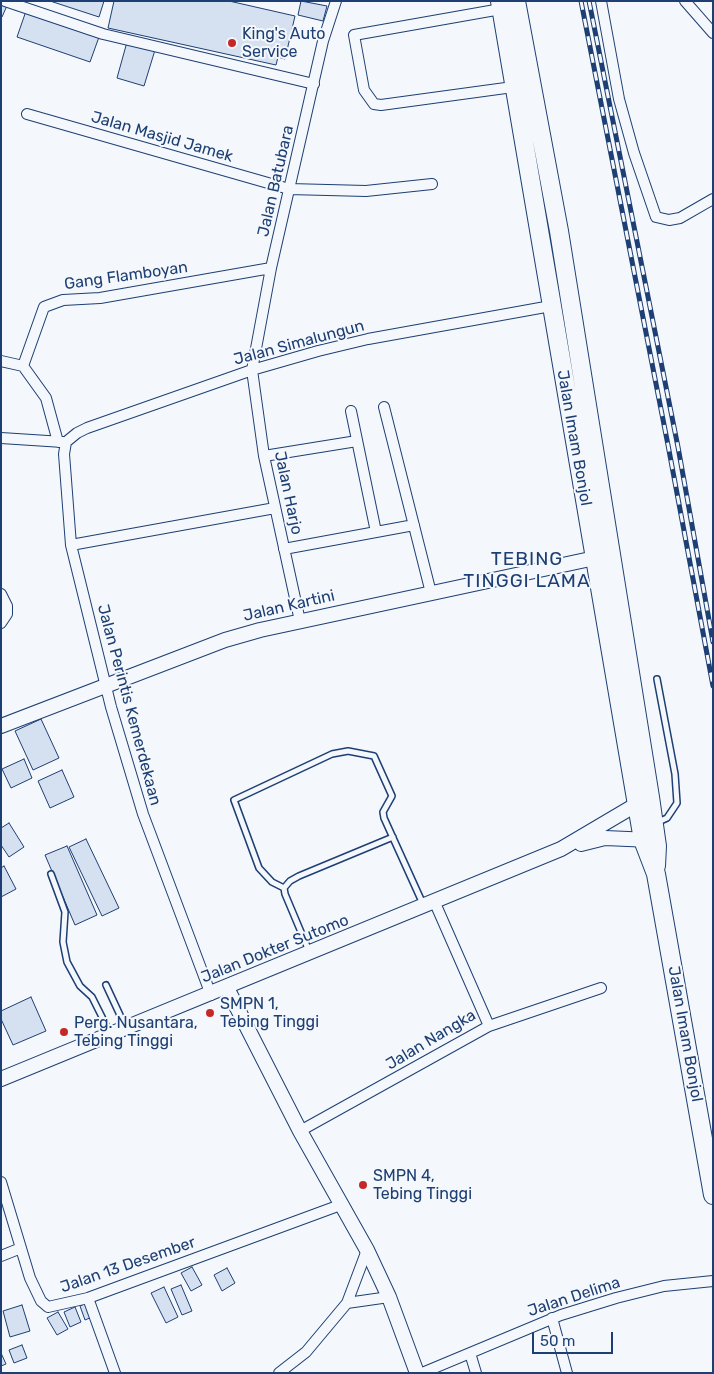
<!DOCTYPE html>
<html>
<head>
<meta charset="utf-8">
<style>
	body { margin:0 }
	#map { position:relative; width:714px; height:1374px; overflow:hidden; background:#f4f7fb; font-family:Rubik,sans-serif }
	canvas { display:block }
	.frame { position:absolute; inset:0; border:2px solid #1d3f73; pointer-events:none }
	.scale { position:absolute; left:532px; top:1332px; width:81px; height:22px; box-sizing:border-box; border:2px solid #1d3f73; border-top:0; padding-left:6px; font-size:15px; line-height:18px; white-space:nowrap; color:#1d3f73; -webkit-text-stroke:4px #f4f7fb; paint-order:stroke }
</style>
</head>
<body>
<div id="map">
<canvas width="714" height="1374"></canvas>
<div class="frame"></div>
<div class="scale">50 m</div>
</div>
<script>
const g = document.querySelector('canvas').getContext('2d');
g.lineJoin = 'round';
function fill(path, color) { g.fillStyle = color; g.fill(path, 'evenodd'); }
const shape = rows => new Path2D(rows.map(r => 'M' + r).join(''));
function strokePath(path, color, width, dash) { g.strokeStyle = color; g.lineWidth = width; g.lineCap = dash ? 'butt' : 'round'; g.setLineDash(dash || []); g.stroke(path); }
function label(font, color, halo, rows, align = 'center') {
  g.font = font + ' Rubik,sans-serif'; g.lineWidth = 4; g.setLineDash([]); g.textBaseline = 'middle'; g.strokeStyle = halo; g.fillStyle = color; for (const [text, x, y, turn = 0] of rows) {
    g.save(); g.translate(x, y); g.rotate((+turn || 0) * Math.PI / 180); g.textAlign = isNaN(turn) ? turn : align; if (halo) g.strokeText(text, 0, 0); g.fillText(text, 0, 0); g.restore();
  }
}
const building = shape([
	[1,1,9,1,2,17,1,17,1,1],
	[50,1,104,1,99,17,50,1],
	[114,1,229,1,295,16,285,59,278,57,276,65,108,28,114,1],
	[301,1,327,6,323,21,298,15,301,1],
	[26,11,99,37,90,62,17,37,26,11],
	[127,42,155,50,144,86,117,78,127,42],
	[41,719,59,758,33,770,15,731,41,719],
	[24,759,32,778,11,788,2,769,24,759],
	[62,770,74,797,50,808,38,781,62,770],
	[9,823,24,847,9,857,1,845,1,828,9,823],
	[86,839,119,908,102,916,69,847,86,839],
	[67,846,97,915,75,925,45,855,67,846],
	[4,866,16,889,1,897,1,868,4,866],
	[31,997,46,1031,13,1045,1,1019,1,1011,31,997],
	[192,1267,202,1285,191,1291,181,1273,192,1267],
	[227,1268,235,1283,222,1291,214,1275,227,1268],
	[181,1285,192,1311,182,1315,171,1289,181,1285],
	[164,1287,178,1317,166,1323,151,1293,164,1287],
	[87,1303,92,1317,85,1320,80,1306,87,1303],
	[22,1305,30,1331,10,1337,3,1311,22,1305],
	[75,1307,81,1322,70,1327,64,1312,75,1307],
	[58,1312,68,1329,57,1335,47,1318,58,1312],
	[22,1345,27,1358,14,1363,9,1350,22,1345],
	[1,1353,6,1364,1,1366,1,1353]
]);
const lane = shape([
	[656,823,667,818,677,803,675,774,657,679],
	[51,874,65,912,63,942,67,962,80,986,92,997,110,1033],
	[284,888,272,882,259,868,234,800,332,754,348,751,374,756,392,796,383,812,384,818,423,904],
	[309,951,285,894,284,888,290,881,299,876,393,837],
	[106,985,126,1028]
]);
const street = shape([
	[5,1,103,34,314,84],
	[601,1,619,99,634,153,656,217,669,220,680,218,713,199],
	[685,1,713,33],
	[501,9,354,35,364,90,374,104,381,105,513,87],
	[27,114,289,189,366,191,432,184],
	[1,361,23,366],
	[384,407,431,593],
	[351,411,376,532],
	[1,438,63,442],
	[58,442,46,398,23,366,44,307,63,300,100,298,271,268],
	[66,442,64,454,71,545,111,707,143,814,211,995],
	[66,442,77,433,87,428,252,370,318,351,368,339,551,306],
	[264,456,357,441],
	[71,545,275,508],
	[284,549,414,525],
	[1,594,7,606,7,614,1,623],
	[300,621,264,456,252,370,271,268,323,41,336,1],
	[435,903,489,1026],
	[300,1131,489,1026,601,988],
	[1,1182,30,1278,41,1301,48,1307,88,1298,343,1204],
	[1,1256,21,1248],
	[88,1298,115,1373],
	[347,1303,389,1297],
	[552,1318,567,1373],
	[470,1353,476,1373],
	[279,1373,306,1352,347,1303,367,1250],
	[422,1373,561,1315,616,1298,664,1286,713,1281]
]);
const secondary = shape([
	[1,726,225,640,260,630,595,558],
	[581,844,605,838,651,840],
	[227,988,300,1131,367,1250,389,1297,417,1373],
	[1,1079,561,849,644,800]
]);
const highway = shape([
	[500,1,643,840,656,874,713,1195],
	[516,1,559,231,650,797,657,846,656,866]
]);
const rail = shape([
	[581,1,668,445,713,686],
	[589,1,678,447,713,642]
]);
const markers = [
	[232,43,5,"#c62828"],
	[210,1013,5,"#c62828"],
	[64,1032,5,"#c62828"],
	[363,1185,5,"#c62828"]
];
const poiNames = [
	["King's Auto",242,34],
	["Service",242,52],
	["SMPN 1,",220,1004],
	["Tebing Tinggi",220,1022],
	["Perg. Nusantara,",74,1023],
	["Tebing Tinggi",74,1041],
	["SMPN 4,",373,1176],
	["Tebing Tinggi",373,1194]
];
const streetNames = [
	["Jalan Masjid Jamek",162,137,16],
	["Jalan Batubara",276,181,-77],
	["Gang Flamboyan",126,276,-8],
	["Jalan Simalungun",299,343,-15],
	["Jalan Imam Bonjol",574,438,80],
	["Jalan Harjo",288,493,78],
	["Jalan Kartini",289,606,-13],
	["Jalan Perintis Kemerdekaan",129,705,75],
	["Jalan Dokter Sutomo",275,949,-22],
	["Jalan Imam Bonjol",685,1034,80],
	["Jalan Nangka",431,1040,-31],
	["Jalan 13 Desember",128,1265,-19],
	["Jalan Delima",574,1297,-18]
];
const quarterNames = [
	["TEBING",527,560],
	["TINGGI LAMA",527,582]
];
fill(building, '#d5e0f0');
strokePath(building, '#1d3f73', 1);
strokePath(lane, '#1d3f73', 8);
strokePath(street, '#1d3f73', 12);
strokePath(secondary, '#1d3f73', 16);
strokePath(highway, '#1d3f73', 20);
strokePath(lane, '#f4f7fb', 5);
strokePath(street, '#f4f7fb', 10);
strokePath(secondary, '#f4f7fb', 14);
strokePath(highway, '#f4f7fb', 18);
strokePath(rail, '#1d3f73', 5);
strokePath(rail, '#f4f7fb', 3, [9]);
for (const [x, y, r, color] of markers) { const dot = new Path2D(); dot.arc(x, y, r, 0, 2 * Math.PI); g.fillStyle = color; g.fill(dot); strokePath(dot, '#f4f7fb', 2); }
label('16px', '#1d3f73', '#f4f7fb', poiNames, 'left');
label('16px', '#1d3f73', '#f4f7fb', streetNames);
g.letterSpacing = '1px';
label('19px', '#1d3f73', '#f4f7fb', quarterNames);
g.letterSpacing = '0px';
</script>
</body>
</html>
